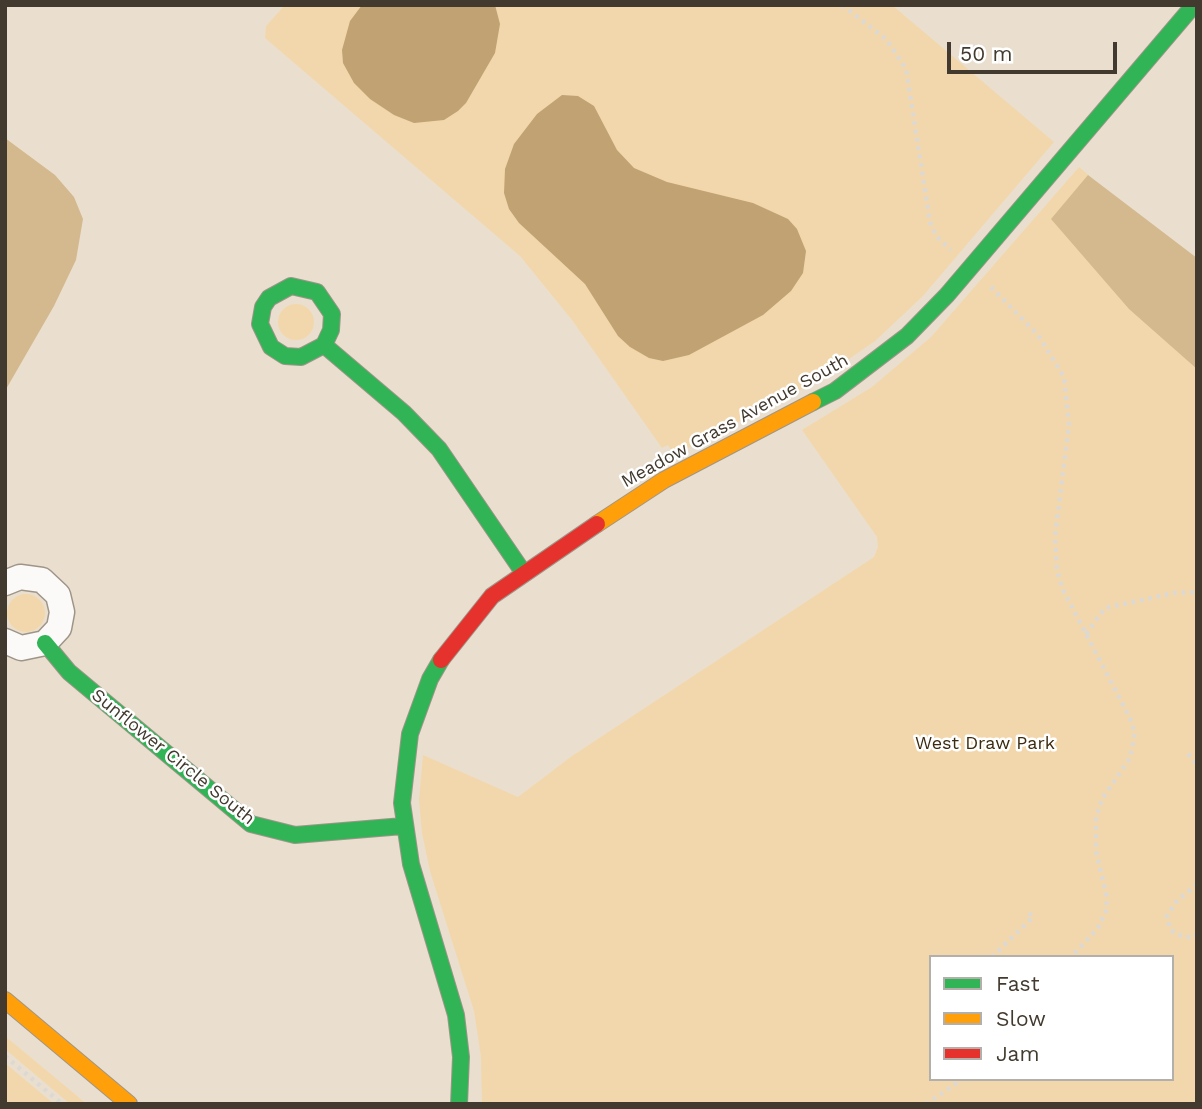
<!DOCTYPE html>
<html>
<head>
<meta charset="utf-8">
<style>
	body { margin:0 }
	#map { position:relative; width:1202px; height:1109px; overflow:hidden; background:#eadfce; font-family:"Work Sans",sans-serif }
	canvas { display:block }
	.frame { position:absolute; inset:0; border:7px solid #423a2e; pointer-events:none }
	.legend { position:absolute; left:929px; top:955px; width:245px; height:126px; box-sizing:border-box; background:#fff; border:2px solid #b3b0ab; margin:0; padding:9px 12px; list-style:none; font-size:21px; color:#423a2e }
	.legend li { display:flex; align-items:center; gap:14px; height:35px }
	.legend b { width:35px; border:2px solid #b3b0ab }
	.scale { position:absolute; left:947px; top:42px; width:170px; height:32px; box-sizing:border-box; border:4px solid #423a2e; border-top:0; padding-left:9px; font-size:21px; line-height:24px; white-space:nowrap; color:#423a2e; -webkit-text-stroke:5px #fff; paint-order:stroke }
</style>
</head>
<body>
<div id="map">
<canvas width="1202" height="1109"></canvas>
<div class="frame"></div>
<ul class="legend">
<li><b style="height:9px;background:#30b455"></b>Fast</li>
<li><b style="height:9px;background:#ff9f0a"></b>Slow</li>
<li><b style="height:9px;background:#e5322d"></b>Jam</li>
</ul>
<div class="scale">50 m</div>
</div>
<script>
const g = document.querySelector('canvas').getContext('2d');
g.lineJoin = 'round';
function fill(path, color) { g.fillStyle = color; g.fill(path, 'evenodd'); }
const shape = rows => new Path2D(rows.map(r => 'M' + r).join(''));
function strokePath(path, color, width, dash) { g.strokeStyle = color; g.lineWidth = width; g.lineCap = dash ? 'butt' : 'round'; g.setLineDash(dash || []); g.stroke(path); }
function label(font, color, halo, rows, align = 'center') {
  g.font = font + ' "Work Sans",sans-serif'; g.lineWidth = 5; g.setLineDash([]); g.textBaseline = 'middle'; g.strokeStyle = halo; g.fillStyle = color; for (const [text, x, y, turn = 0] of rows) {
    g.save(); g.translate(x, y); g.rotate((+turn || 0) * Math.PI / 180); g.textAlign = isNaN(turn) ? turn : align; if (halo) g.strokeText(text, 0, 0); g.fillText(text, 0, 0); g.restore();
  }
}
const green = shape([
	[285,5,892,5,1054,142,922,297,875,341,817,381,669,458,666,453,671,450,668,445,662,448,572,320,520,256,265,38,266,26],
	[1079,167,1197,269,1197,1104,482,1104,481,1057,474,1011,430,871,422,833,419,800,423,755,518,797,572,756,874,557,878,547,877,537,802,430,872,387,931,337],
	[931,957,1172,957,1172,1079,931,1079],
	'278 322a18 18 0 1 1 36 0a18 18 0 1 1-36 0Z',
	'7 613a19 19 0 1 1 38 0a19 19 0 1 1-38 0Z',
	[5,1036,76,1095,86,1104,70,1104,5,1049],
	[5,1063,54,1104,5,1104]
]);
const forest = shape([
	[5,138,55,175,74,197,83,219,76,260,54,306,5,391],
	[1088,175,1197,258,1197,369,1129,309,1051,219]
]);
const water = shape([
	[362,5,495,5,500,24,495,53,466,103,458,111,444,120,414,123,394,115,370,99,354,83,343,63,342,50,350,21],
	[562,95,578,96,594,106,617,150,634,168,667,182,753,203,788,219,797,229,806,251,803,273,791,291,763,315,689,355,663,361,649,358,630,347,618,336,585,284,519,223,509,209,504,193,505,169,514,144,537,114]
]);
const path = shape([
	[842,5,886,39,906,69,930,222,937,237,951,250],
	[991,287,1038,335,1064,377,1069,425,1055,536,1057,570,1063,590,1130,718,1135,733,1130,758,1102,799,1096,818,1096,851,1106,893,1107,909,1098,928,1071,957],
	[1086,634,1105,608,1174,593,1197,592],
	[1188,754,1197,764],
	[1197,884,1176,902,1167,916,1170,929,1176,934,1192,938,1197,935],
	[992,957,1033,917,1029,913],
	[5,1056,62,1104],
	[926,1104,963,1079]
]);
const street = shape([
	[5,583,20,577,42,580,58,595,62,612,59,628,45,643,21,648,5,641]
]);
const fast = shape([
	[324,345,331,330,332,314,317,292,291,286,269,298,263,307,260,324,271,347,285,356,301,357,324,345,404,413,439,449,523,572],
	[813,402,835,391,907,336,947,295,1194,5],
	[45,643,69,672,251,824,295,835,403,826],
	[441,660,430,679,410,734,402,803,411,864,456,1015,461,1057,459,1104]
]);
const slow = shape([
	[597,524,664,480,813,402],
	[5,1000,129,1104]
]);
const jam = shape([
	[441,660,492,596,597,524]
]);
const streetNames = [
	["Meadow Grass Avenue South",735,421,-29],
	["Sunflower Circle South",173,757,39]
];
const parkNames = [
	["West Draw Park",985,744]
];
fill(green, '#f2d7ac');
fill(forest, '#d4b98f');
fill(water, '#c1a272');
strokePath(street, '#9e9589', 27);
strokePath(fast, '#9e9589', 18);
strokePath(slow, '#9e9589', 18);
strokePath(jam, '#9e9589', 18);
strokePath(path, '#dcd9d4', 4.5, [3.5, 5]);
strokePath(street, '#fcfaf8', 24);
strokePath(fast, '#30b455', 16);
strokePath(slow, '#ff9f0a', 16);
strokePath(jam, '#e5322d', 16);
label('18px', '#423a2e', '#fff', streetNames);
label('18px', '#3c2b0e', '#fff', parkNames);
</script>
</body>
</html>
